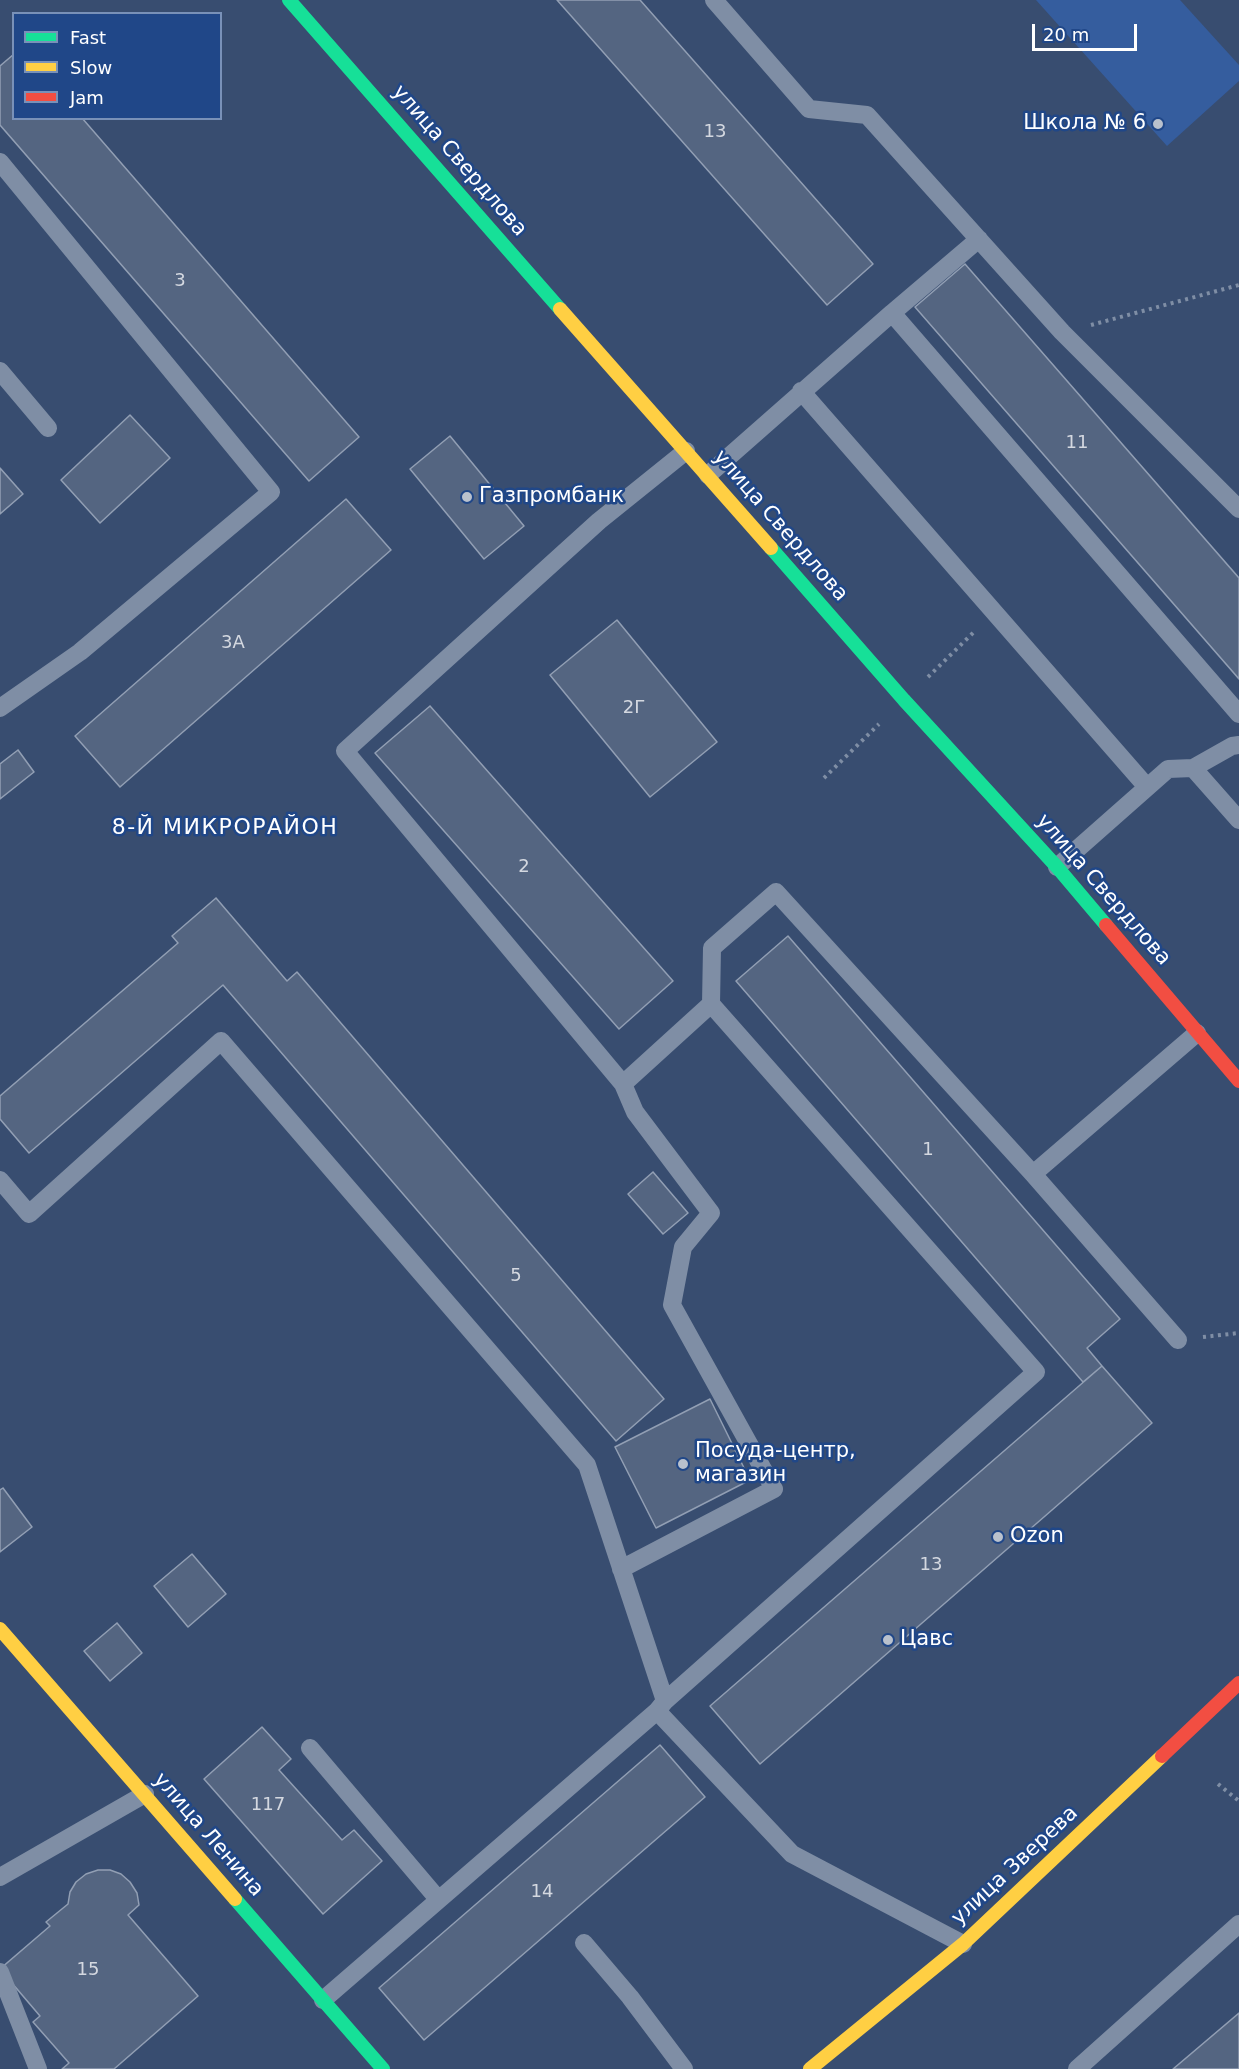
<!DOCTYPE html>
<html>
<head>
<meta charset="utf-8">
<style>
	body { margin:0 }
	#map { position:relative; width:1239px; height:2069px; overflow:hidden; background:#384d70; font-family:"DejaVu Sans",sans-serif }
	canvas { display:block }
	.legend { position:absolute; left:12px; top:12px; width:210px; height:108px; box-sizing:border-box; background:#204788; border:2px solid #7991b8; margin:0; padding:8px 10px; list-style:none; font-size:18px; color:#fff }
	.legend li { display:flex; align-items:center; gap:12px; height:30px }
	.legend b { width:30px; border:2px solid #7991b8 }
	.scale { position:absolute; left:1032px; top:24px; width:105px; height:27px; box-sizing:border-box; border:3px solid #fff; border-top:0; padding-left:8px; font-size:18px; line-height:21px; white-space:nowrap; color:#fff; -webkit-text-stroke:4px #204788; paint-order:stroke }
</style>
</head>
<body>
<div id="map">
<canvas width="1239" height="2069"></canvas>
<ul class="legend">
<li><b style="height:8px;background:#16e098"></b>Fast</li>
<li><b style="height:8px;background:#ffcf43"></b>Slow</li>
<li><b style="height:8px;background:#f24e42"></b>Jam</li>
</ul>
<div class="scale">20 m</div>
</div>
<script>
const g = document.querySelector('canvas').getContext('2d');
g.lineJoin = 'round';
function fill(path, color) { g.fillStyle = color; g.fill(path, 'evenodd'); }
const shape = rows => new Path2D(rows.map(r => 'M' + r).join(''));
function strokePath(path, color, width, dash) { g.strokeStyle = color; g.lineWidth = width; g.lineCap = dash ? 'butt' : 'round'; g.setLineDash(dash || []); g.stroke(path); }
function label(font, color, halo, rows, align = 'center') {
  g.font = font + ' "DejaVu Sans",sans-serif'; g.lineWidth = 5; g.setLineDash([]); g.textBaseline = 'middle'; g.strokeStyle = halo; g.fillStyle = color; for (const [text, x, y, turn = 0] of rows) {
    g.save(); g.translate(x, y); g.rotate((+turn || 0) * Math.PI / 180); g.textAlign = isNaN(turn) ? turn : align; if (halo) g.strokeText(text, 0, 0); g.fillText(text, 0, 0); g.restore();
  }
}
const green = shape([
	[1036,0,1180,0,1239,65,1239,81,1167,146]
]);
const building = shape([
	[557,0,640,0,873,264,827,305,557,0],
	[14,54,14,118,82,118,359,437,309,481,0,125,0,66,14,54],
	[965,264,1239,578,1239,679,915,307,965,264],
	[130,415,170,458,100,523,61,480,130,415],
	[450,436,524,526,484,559,410,469,450,436],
	[0,468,23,494,0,514,0,468],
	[346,499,391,550,120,787,75,736,346,499],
	[617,620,717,742,650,797,550,675,617,620],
	[430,706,673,981,619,1029,375,753,430,706],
	[18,750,34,772,0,799,0,764,18,750],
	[216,898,287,981,297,972,664,1399,616,1441,223,985,29,1153,0,1119,0,1096,178,943,172,936,216,898],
	[788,936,1120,1319,1087,1348,1102,1366,1083,1382,736,981,788,936],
	[653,1172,688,1213,663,1234,628,1194,653,1172],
	[1102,1366,1152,1423,760,1764,710,1706,1102,1366],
	[710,1399,750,1480,656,1528,615,1447,710,1399],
	[3,1488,32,1527,0,1552,0,1490,3,1488],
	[192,1554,226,1594,188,1627,154,1586,192,1554],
	[117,1623,142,1653,110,1681,84,1651,117,1623],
	[262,1727,291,1759,279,1770,342,1840,354,1830,382,1861,323,1914,204,1779,262,1727],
	[660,1745,705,1797,424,2040,379,1988,660,1745],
	[98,1870,110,1870,121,1874,130,1882,137,1893,139,1905,128,1915,198,1996,114,2069,62,2069,69,2063,33,2022,40,2016,0,1969,50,1926,46,1922,68,1904,70,1892,76,1882,86,1874,98,1870],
	[1239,2013,1239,2069,1173,2069,1239,2013]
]);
const path = shape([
	[1091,325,1239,285],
	[928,677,976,630],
	[824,778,879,724],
	[1203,1337,1239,1333],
	[1218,1784,1239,1801]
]);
const lane = shape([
	[714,0,809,109,867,115,1062,332,1239,509],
	[0,162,271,492,80,652,0,708],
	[892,313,979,239],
	[0,371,48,428],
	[801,391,1147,787],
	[708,475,892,313,1239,714],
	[1193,768,1239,820],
	[1057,867,1168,769,1193,768,1232,746,1239,745],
	[711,1004,712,948,776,892,1033,1174,1178,1340],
	[1033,1174,1197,1033],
	[0,1180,29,1214,221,1041,587,1465,665,1701],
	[621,1569,774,1489,672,1305,683,1247,711,1213,635,1112,623,1084],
	[657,1711,792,1854,963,1944],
	[310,1748,438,1899],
	[0,1877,145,1794],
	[584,1943,630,1997,684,2069],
	[0,1972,38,2069],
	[323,2000,657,1711,665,1701,1036,1372,711,1004,623,1084,345,751,599,521,686,451],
	[1077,2069,1239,1924]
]);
const fast = shape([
	[289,0,560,309],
	[771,548,904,700,1057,867,1106,925],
	[235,1899,383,2069]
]);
const slow = shape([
	[560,309,771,548],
	[0,1629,235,1899],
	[810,2069,963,1944,1162,1756]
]);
const jam = shape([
	[1106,925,1239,1081],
	[1162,1756,1239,1683]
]);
const markers = [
	[1158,124,6,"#b9c1cd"],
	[467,497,6,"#b9c1cd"],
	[683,1464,6,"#b9c1cd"],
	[998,1537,6,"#b9c1cd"],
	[888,1640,6,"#b9c1cd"]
];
const numberNames = [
	["13",715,132],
	["3",180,281],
	["11",1077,443],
	["3А",233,643],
	["2Г",634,708],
	["2",524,867],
	["1",928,1150],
	["5",516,1276],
	["13",931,1565],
	["117",268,1805],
	["14",542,1892],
	["15",88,1970]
];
const poiNames = [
	["Школа № 6",1146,124,"right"],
	["Газпромбанк",479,497],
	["Посуда-центр,",695,1452],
	["магазин",695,1476],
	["Ozon",1010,1537],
	["Цавс",900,1640]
];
const streetNames = [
	["улица Свердлова",459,161,49],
	["улица Свердлова",780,526,49],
	["улица Свердлова",1103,890,49],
	["улица Ленина",208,1835,49],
	["улица Зверева",1015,1866,-43]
];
const neighbourhoodNames = [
	["8-Й МИКРОРАЙОН",225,828]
];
fill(green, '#355d9e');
fill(building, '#546581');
strokePath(building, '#929fb4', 1.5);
strokePath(path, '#7f8ea5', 4, [3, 4.5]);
strokePath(lane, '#7f8ea5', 18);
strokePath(fast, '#16e098', 14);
strokePath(slow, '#ffcf43', 14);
strokePath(jam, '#f24e42', 14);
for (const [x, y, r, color] of markers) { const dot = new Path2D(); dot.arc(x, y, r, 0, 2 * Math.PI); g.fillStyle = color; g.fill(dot); strokePath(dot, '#204788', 2); }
label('18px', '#d4d8e0', null, numberNames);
label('21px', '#fff', '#204788', poiNames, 'left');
label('21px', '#fff', '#204788', streetNames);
g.letterSpacing = '1.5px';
label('22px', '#fff', '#204788', neighbourhoodNames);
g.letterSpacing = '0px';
</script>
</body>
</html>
